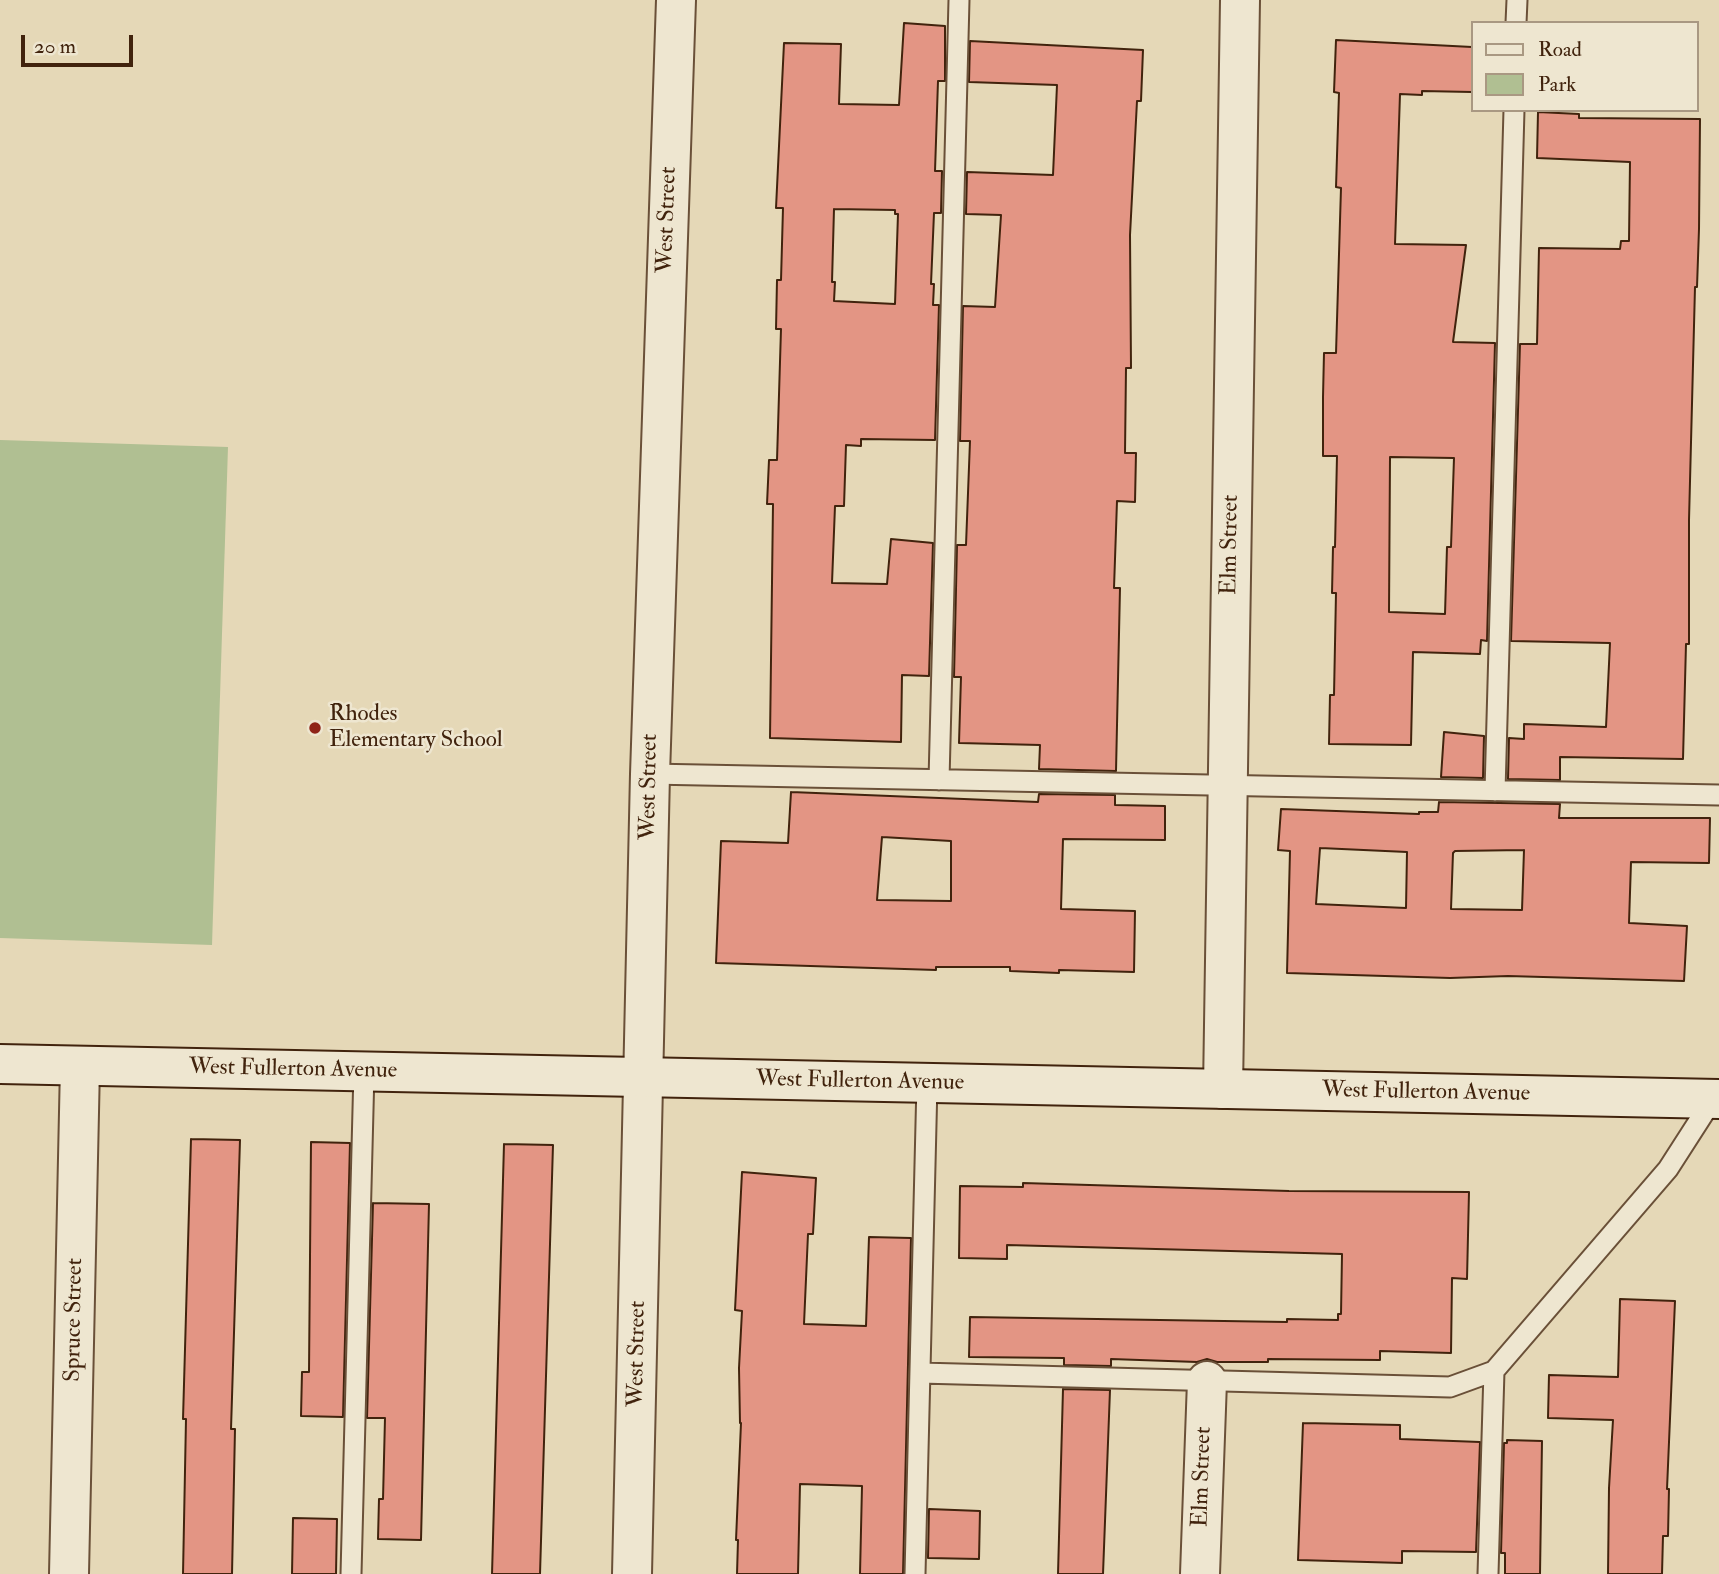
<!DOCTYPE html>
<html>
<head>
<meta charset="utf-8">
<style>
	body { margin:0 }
	#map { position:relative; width:1719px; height:1574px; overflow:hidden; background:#e5d8b7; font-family:"IM FELL Double Pica",serif }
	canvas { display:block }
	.legend { position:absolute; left:1471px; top:21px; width:228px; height:91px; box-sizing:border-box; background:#eee6d0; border:2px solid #a99882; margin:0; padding:9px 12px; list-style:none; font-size:21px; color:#41230d }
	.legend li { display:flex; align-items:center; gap:14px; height:35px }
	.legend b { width:35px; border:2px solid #a99882 }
	.scale { position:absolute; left:21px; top:35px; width:112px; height:32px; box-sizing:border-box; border:4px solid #41230d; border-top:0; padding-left:9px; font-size:21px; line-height:24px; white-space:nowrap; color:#41230d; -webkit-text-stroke:5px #eee6d0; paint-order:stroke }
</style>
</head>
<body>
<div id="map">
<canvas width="1719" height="1574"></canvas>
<ul class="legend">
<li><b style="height:9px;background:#eee6d0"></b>Road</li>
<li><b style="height:19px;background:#b0bf92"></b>Park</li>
</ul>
<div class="scale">20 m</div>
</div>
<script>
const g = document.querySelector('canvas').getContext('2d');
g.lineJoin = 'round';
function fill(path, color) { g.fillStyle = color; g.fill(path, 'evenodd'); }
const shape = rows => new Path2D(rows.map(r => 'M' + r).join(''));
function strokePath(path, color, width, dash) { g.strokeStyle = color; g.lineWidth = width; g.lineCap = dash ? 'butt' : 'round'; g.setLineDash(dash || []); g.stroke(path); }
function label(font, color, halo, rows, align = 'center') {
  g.font = font + ' "IM FELL Double Pica",serif'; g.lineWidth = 5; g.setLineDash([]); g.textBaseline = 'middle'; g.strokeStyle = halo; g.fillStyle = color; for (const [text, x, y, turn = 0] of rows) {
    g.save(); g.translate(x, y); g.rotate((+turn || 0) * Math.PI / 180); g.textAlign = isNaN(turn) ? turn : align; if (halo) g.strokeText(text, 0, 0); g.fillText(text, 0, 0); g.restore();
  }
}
const green = shape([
	[0,440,228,447,212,945,0,938]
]);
const building = shape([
	[904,23,945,26,945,81,938,81,935,171,942,171,941,213,934,213,931,284,934,284,933,305,939,305,935,440,861,439,861,446,846,445,844,506,835,506,832,583,887,584,891,539,933,543,929,676,902,675,901,742,770,738,773,504,767,504,769,460,777,460,781,329,776,329,777,280,781,280,783,208,776,208,784,43,841,44,839,104,899,105,904,23],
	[834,209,895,210,895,214,898,214,895,304,834,301,835,282,832,282,834,209],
	[1336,40,1472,47,1472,92,1422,91,1422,95,1400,94,1395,244,1466,245,1453,342,1495,343,1487,641,1481,640,1480,654,1413,652,1411,745,1329,744,1330,695,1334,695,1336,593,1332,593,1333,547,1335,547,1337,456,1323,456,1323,397,1324,353,1336,353,1341,188,1336,187,1339,93,1334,92,1336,40],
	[1390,457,1454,458,1451,547,1447,547,1445,614,1389,612,1390,457],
	[970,41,1143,50,1141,101,1137,101,1130,235,1131,368,1126,368,1125,453,1136,453,1135,502,1117,501,1114,588,1120,588,1116,771,1039,769,1040,745,959,743,961,677,954,677,957,545,966,545,970,441,960,441,963,306,995,307,1001,215,966,214,967,172,1053,175,1057,85,969,82,970,41],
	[1538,112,1579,114,1579,118,1700,119,1699,229,1697,287,1695,287,1689,520,1689,644,1686,644,1683,759,1560,757,1560,780,1508,779,1509,738,1524,739,1524,724,1606,727,1610,643,1511,641,1520,344,1537,344,1539,248,1620,249,1621,241,1629,241,1630,162,1537,158,1538,112],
	[1444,732,1484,736,1483,778,1441,777,1444,732],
	[791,792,1038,802,1039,794,1115,795,1115,805,1165,806,1165,840,1063,839,1061,909,1135,911,1134,972,1059,970,1059,973,1010,971,1010,967,936,967,936,970,716,963,721,841,788,843,791,792],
	[882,837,951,841,951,901,877,900,882,837],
	[1439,802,1560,804,1559,818,1710,818,1709,863,1631,862,1629,923,1687,926,1684,981,1508,976,1450,978,1287,973,1290,851,1278,850,1281,809,1419,814,1419,812,1438,812,1439,802],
	[1320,848,1407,852,1406,908,1316,904,1320,848],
	[1524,850,1522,910,1451,909,1453,853,1455,851,1524,850],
	[191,1139,240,1140,231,1429,235,1429,232,1574,183,1574,186,1419,183,1419,191,1139],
	[311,1142,350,1143,343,1417,301,1416,302,1372,309,1372,311,1142],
	[504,1144,553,1145,540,1574,492,1574,504,1144],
	[742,1172,816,1178,813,1234,808,1234,804,1324,866,1326,869,1237,911,1238,903,1574,860,1574,862,1486,800,1484,798,1574,737,1574,738,1540,736,1540,741,1423,740,1423,739,1368,742,1311,735,1310,742,1172],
	[1023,1183,1289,1191,1469,1192,1467,1279,1452,1278,1451,1353,1380,1351,1380,1360,1268,1359,1268,1362,1217,1362,1207,1359,1197,1362,1111,1359,1111,1366,1064,1365,1064,1358,969,1357,970,1317,1287,1322,1287,1319,1338,1320,1338,1314,1341,1314,1342,1254,1007,1245,1007,1259,959,1258,960,1186,1023,1187,1023,1183],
	[373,1203,429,1204,421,1540,378,1539,379,1499,383,1499,385,1418,367,1418,373,1203],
	[1620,1299,1675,1301,1667,1489,1669,1489,1668,1536,1663,1536,1662,1574,1608,1574,1609,1488,1613,1420,1548,1418,1549,1375,1618,1377,1620,1299],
	[1063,1389,1110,1390,1103,1574,1058,1574,1063,1389],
	[1303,1423,1400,1425,1400,1439,1480,1442,1476,1552,1402,1551,1402,1563,1298,1560,1303,1423],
	[1507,1440,1542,1441,1540,1574,1505,1574,1505,1553,1501,1553,1504,1443,1507,1443,1507,1440],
	[929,1509,980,1511,979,1559,928,1558,929,1509],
	[293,1518,337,1519,336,1574,292,1574,293,1518]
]);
const lane = shape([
	[1516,23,1517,0],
	[650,774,1719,795],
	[939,780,959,0],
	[1495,791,1514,110],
	[920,1373,1450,1387,1494,1371,1668,1169,1713,1099],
	[351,1574,364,1071],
	[915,1574,927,1083],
	[1488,1574,1494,1371]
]);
const street = shape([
	[1223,1089,1240,0],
	[69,1574,80,1066],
	[632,1574,650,774,676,0],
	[1200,1574,1207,1381]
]);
const secondary = shape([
	[0,1064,1719,1099]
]);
const markers = [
	[315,728,7,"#8f2418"]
];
const streetNames = [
	["West Street",668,220,-88],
	["Elm Street",1231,545,-89],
	["West Street",650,787,-89],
	["West Fullerton Avenue",293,1070,1],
	["West Fullerton Avenue",860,1082,1],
	["West Fullerton Avenue",1426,1093,1],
	["Spruce Street",75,1320,-89],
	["West Street",638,1354,-89],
	["Elm Street",1203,1477,-88]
];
const poiNames = [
	["Rhodes",329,715],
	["Elementary School",329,741]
];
fill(green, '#b0bf92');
fill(building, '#e39584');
strokePath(building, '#41230d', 2);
strokePath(lane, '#6a5038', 23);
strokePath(street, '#6a5038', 42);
strokePath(secondary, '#41230d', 42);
strokePath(lane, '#eee6d0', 19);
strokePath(street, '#eee6d0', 38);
strokePath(secondary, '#eee6d0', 38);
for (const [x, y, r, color] of markers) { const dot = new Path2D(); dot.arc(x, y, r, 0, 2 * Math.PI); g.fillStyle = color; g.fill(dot); strokePath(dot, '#eee6d0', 2.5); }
label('23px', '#41230d', '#eee6d0', streetNames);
label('23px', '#41230d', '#eee6d0', poiNames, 'left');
</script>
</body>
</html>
